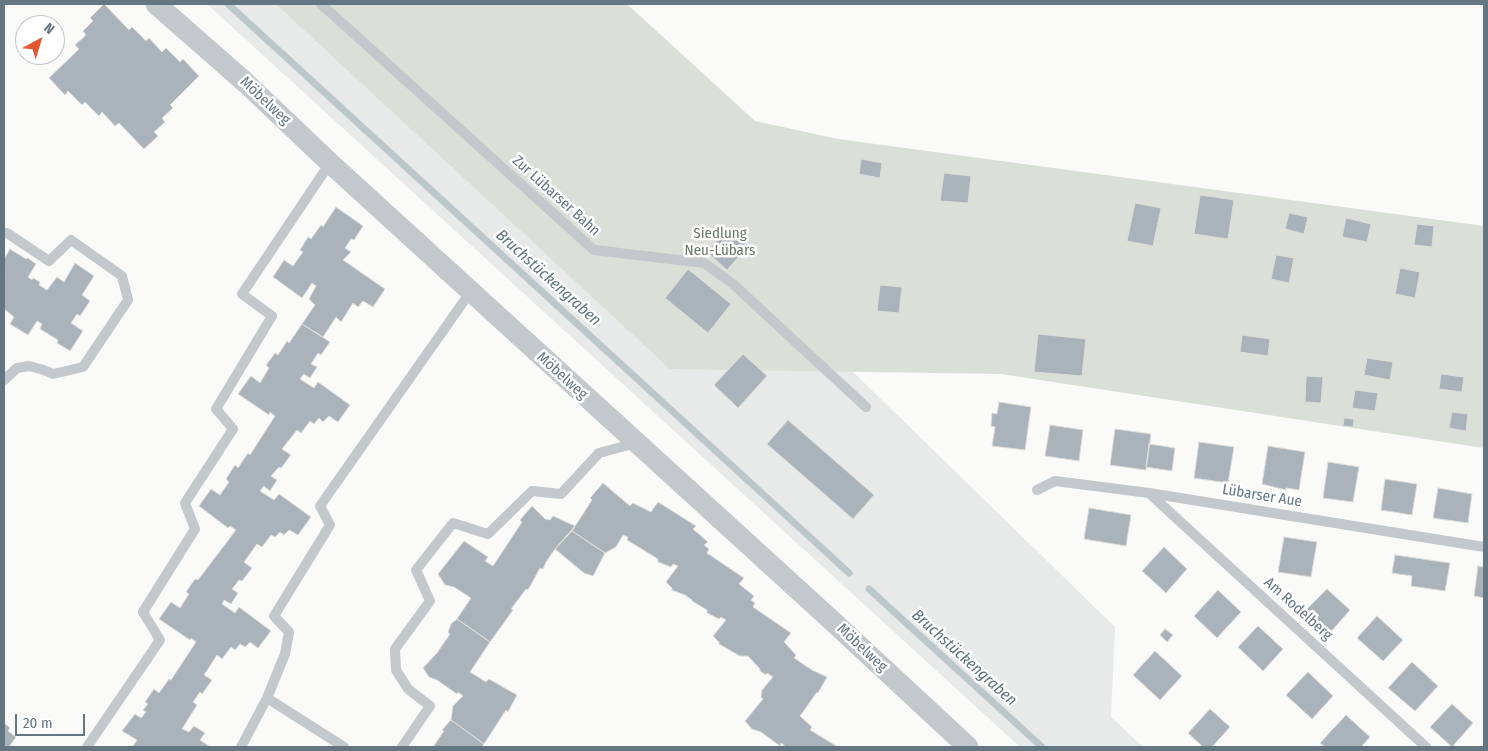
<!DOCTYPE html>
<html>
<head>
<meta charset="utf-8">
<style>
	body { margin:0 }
	#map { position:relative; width:1488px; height:751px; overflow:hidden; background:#fafaf8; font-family:"Fira Sans Condensed",sans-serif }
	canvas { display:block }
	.frame { position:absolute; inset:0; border:5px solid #657683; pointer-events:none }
	.north { position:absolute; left:15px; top:15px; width:50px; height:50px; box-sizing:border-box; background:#fff; border:1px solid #c1c8cd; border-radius:50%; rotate:39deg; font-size:14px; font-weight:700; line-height:20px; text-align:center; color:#657683 }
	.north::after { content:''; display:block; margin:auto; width:18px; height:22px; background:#e4572e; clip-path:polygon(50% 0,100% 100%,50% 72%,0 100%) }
	.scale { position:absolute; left:15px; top:714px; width:70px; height:22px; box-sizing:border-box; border:2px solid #657683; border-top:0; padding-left:6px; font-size:15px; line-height:18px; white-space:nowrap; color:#657683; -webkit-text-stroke:4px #fff; paint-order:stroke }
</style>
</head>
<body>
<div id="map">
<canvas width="1488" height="751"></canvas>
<div class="frame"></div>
<div class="north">N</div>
<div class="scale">20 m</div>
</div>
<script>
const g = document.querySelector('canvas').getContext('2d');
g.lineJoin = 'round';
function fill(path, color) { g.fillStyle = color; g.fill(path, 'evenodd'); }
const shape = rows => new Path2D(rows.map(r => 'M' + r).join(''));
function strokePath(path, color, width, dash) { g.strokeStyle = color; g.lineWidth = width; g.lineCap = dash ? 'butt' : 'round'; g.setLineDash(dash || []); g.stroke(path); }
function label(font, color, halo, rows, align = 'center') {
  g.font = font + ' "Fira Sans Condensed",sans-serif'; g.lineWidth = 5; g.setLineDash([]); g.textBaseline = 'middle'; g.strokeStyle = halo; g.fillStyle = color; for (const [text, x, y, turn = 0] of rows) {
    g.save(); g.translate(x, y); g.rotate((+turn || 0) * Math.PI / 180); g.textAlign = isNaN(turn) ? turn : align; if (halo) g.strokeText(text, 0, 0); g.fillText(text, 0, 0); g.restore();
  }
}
const built = shape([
	[207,4,483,4,848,367,1115,627,1111,717,1143,747,1020,747]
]);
const green = shape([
	[276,4,627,4,755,121,838,139,1484,226,1484,448,1001,374,670,369]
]);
const stream = shape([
	[228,4,849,573],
	[869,589,1042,747]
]);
const building = shape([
	[104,4,129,30,132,27,146,41,149,38,162,52,166,48,180,62,183,59,199,76,170,105,173,108,162,118,165,122,154,132,158,136,144,149,119,123,115,126,102,112,99,116,85,102,82,105,68,91,65,95,49,78,79,49,75,45,86,35,83,31,93,21,90,18,104,4],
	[861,159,882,163,880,178,859,174,861,159],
	[944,173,971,176,968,203,940,201,944,173],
	[1200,195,1234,200,1228,239,1194,234,1200,195],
	[1135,203,1161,208,1153,246,1127,241,1135,203],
	[336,207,363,226,354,240,351,239,345,248,351,252,343,260,385,289,373,307,363,301,358,307,353,303,341,322,336,317,323,337,302,324,315,305,309,299,316,286,312,283,302,298,273,277,284,260,293,266,303,252,300,250,308,237,311,239,321,225,323,227,336,207],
	[1289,213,1308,217,1304,234,1285,229,1289,213],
	[1346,218,1371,224,1367,242,1342,237,1346,218],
	[1417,224,1434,226,1432,247,1414,245,1417,224],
	[728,228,748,246,727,270,707,252,728,228],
	[10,249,26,259,28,258,36,264,28,277,32,280,33,278,40,282,39,285,47,290,57,277,64,282,75,263,94,276,82,295,90,301,80,316,77,314,71,323,83,331,70,351,57,343,58,340,40,329,42,324,37,321,28,335,10,324,14,317,4,309,4,278,5,275,4,274,4,259,10,249],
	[1276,255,1294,258,1289,283,1271,279,1276,255],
	[1400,268,1420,272,1415,298,1395,294,1400,268],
	[688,269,731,304,708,333,665,298,688,269],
	[880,285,902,287,899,313,877,311,880,285],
	[302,324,330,342,321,355,318,353,311,364,317,367,310,378,304,374,300,379,314,388,318,382,350,405,338,422,329,416,323,422,319,418,314,424,310,421,301,433,297,430,282,449,291,455,281,468,279,467,271,476,277,480,270,491,264,486,260,491,274,500,279,494,311,517,298,535,289,530,284,535,280,532,275,537,271,535,262,547,257,544,244,562,252,568,242,581,239,580,232,589,238,593,231,604,224,600,222,604,235,613,239,607,271,631,258,648,250,642,245,647,240,644,235,650,231,647,222,659,217,655,204,675,212,680,202,694,200,692,193,702,197,705,182,729,189,732,194,726,205,733,200,740,210,747,134,747,133,746,137,740,122,731,135,714,141,718,146,712,143,710,148,704,145,702,154,689,159,693,169,679,171,680,196,642,191,638,190,640,159,619,171,602,180,608,189,594,186,592,195,579,198,580,236,530,230,526,228,528,199,506,211,489,220,495,229,482,226,479,235,465,238,468,248,453,250,455,275,416,270,412,269,415,238,394,251,376,260,383,269,368,266,365,275,353,278,355,287,341,289,343,302,324],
	[1038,334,1086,339,1082,376,1034,372,1038,334],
	[1242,335,1270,339,1268,356,1240,352,1242,335],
	[743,354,767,376,738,408,714,385,743,354],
	[1367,358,1393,362,1390,380,1364,375,1367,358],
	[1441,374,1464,377,1462,392,1439,389,1441,374],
	[1306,376,1323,377,1321,403,1305,402,1306,376],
	[1355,390,1378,393,1375,411,1352,408,1355,390],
	[999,402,1031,407,1025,450,992,446,995,427,991,426,992,413,997,414,999,402],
	[1452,412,1468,414,1466,431,1449,428,1452,412],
	[1344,418,1354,419,1353,427,1343,426,1344,418],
	[788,420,874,495,853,519,767,444,788,420],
	[1050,425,1083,430,1079,461,1045,456,1050,425],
	[1115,429,1151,434,1146,470,1110,465,1115,429],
	[1199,442,1234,447,1228,483,1194,478,1199,442],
	[1149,444,1175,448,1172,471,1146,467,1149,444],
	[1268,446,1305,452,1299,490,1286,488,1286,490,1262,484,1268,446],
	[1328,462,1359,467,1353,502,1323,498,1328,462],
	[1385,479,1417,484,1412,515,1381,510,1385,479],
	[603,483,630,506,633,503,651,512,658,502,696,526,693,529,708,542,704,545,709,549,707,553,744,578,739,584,754,596,751,600,755,603,753,607,791,633,784,642,796,655,794,658,812,670,827,677,818,693,817,692,800,716,812,727,810,730,838,747,786,747,781,743,780,746,761,732,752,729,745,721,763,699,761,697,762,690,773,677,767,673,766,675,760,671,760,669,748,656,740,656,719,644,719,642,713,636,726,620,721,617,719,619,707,613,707,610,692,601,692,600,685,595,672,590,672,588,666,582,678,566,673,564,671,567,658,562,658,559,627,540,628,537,623,535,616,547,605,553,572,531,592,500,590,498,603,483],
	[1438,488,1472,494,1468,523,1433,518,1438,488],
	[532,506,545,519,550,520,553,516,575,526,555,549,546,562,543,569,540,568,528,590,526,589,511,609,513,610,490,642,457,619,471,598,454,587,445,585,438,574,464,541,488,557,485,561,493,566,522,522,520,520,532,506],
	[1089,508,1131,515,1126,546,1084,539,1089,508],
	[572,531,605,553,593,576,584,573,555,549,572,531],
	[1284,537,1317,542,1311,577,1278,572,1284,537],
	[1164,547,1187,569,1166,593,1142,571,1164,547],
	[1395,555,1450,563,1445,591,1411,586,1412,576,1392,573,1395,555],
	[1478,566,1484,567,1484,598,1474,596,1478,566],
	[1327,589,1350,610,1329,634,1304,612,1327,589],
	[1218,590,1241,612,1217,638,1194,616,1218,590],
	[1377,616,1403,640,1383,661,1357,638,1377,616],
	[457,619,490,642,470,672,486,682,489,679,517,695,508,712,506,710,484,744,451,720,453,706,463,696,458,692,457,694,437,680,429,677,423,668,437,653,450,634,448,632,451,624,457,619],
	[1258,626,1283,649,1263,671,1238,647,1258,626],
	[1165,629,1173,635,1167,642,1160,635,1165,629],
	[1155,651,1182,676,1160,700,1133,675,1155,651],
	[1412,662,1438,686,1415,711,1388,688,1412,662],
	[1308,672,1333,696,1312,719,1286,695,1308,672],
	[1452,704,1473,723,1452,747,1430,727,1452,704],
	[1210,709,1230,727,1212,747,1203,747,1188,733,1210,709],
	[1346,715,1370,737,1361,747,1325,747,1320,743,1346,715],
	[451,720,484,744,481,747,433,747,444,731,442,730,451,720],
	[4,723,10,728,8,731,16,737,9,747,4,747,4,723]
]);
const service = shape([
	[321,4,594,250,704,263,733,284,866,407],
	[4,233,7,233,49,261,71,240,122,276,128,300,83,367,53,374,44,370,29,366,17,368,4,380],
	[1037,490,1055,481,1149,493,1484,547],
	[1150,494,1426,747],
	[267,698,344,747],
	[87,747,160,640,143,612,195,529,185,503,233,429,216,409,272,316,242,294,330,163],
	[241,747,267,698,285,654,289,632,274,616,330,525,320,506,471,291],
	[402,747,430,706,408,689,396,670,395,649,430,601,416,570,453,523,488,534,532,491,561,494,599,453,636,443]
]);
const minor = shape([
	[156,4,246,83,330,163,828,617,968,747]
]);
const streetNames = [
	["Möbelweg",265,101,43],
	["Zur Lübarser Bahn",556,196,42],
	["Möbelweg",562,376,42],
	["Lübarser Aue",1262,496,9],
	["Am Rodelberg",1298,609,42],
	["Möbelweg",862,648,43]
];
const parkNames = [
	["Siedlung",720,234],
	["Neu-Lübars",720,251]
];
const waterNames = [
	["Bruchstückengraben",548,278,42],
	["Bruchstückengraben",964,658,42]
];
fill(built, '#e8e9e9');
fill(green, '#dadfd7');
strokePath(stream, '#bbc7cb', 7);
fill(building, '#aab3b9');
strokePath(building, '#dcdcda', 1);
strokePath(service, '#c3c8cc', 10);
strokePath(minor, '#c3c8cc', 21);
label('15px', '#657683', '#fff', streetNames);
label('15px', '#687a64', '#fff', parkNames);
label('italic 16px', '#60757c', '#fff', waterNames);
</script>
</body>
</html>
